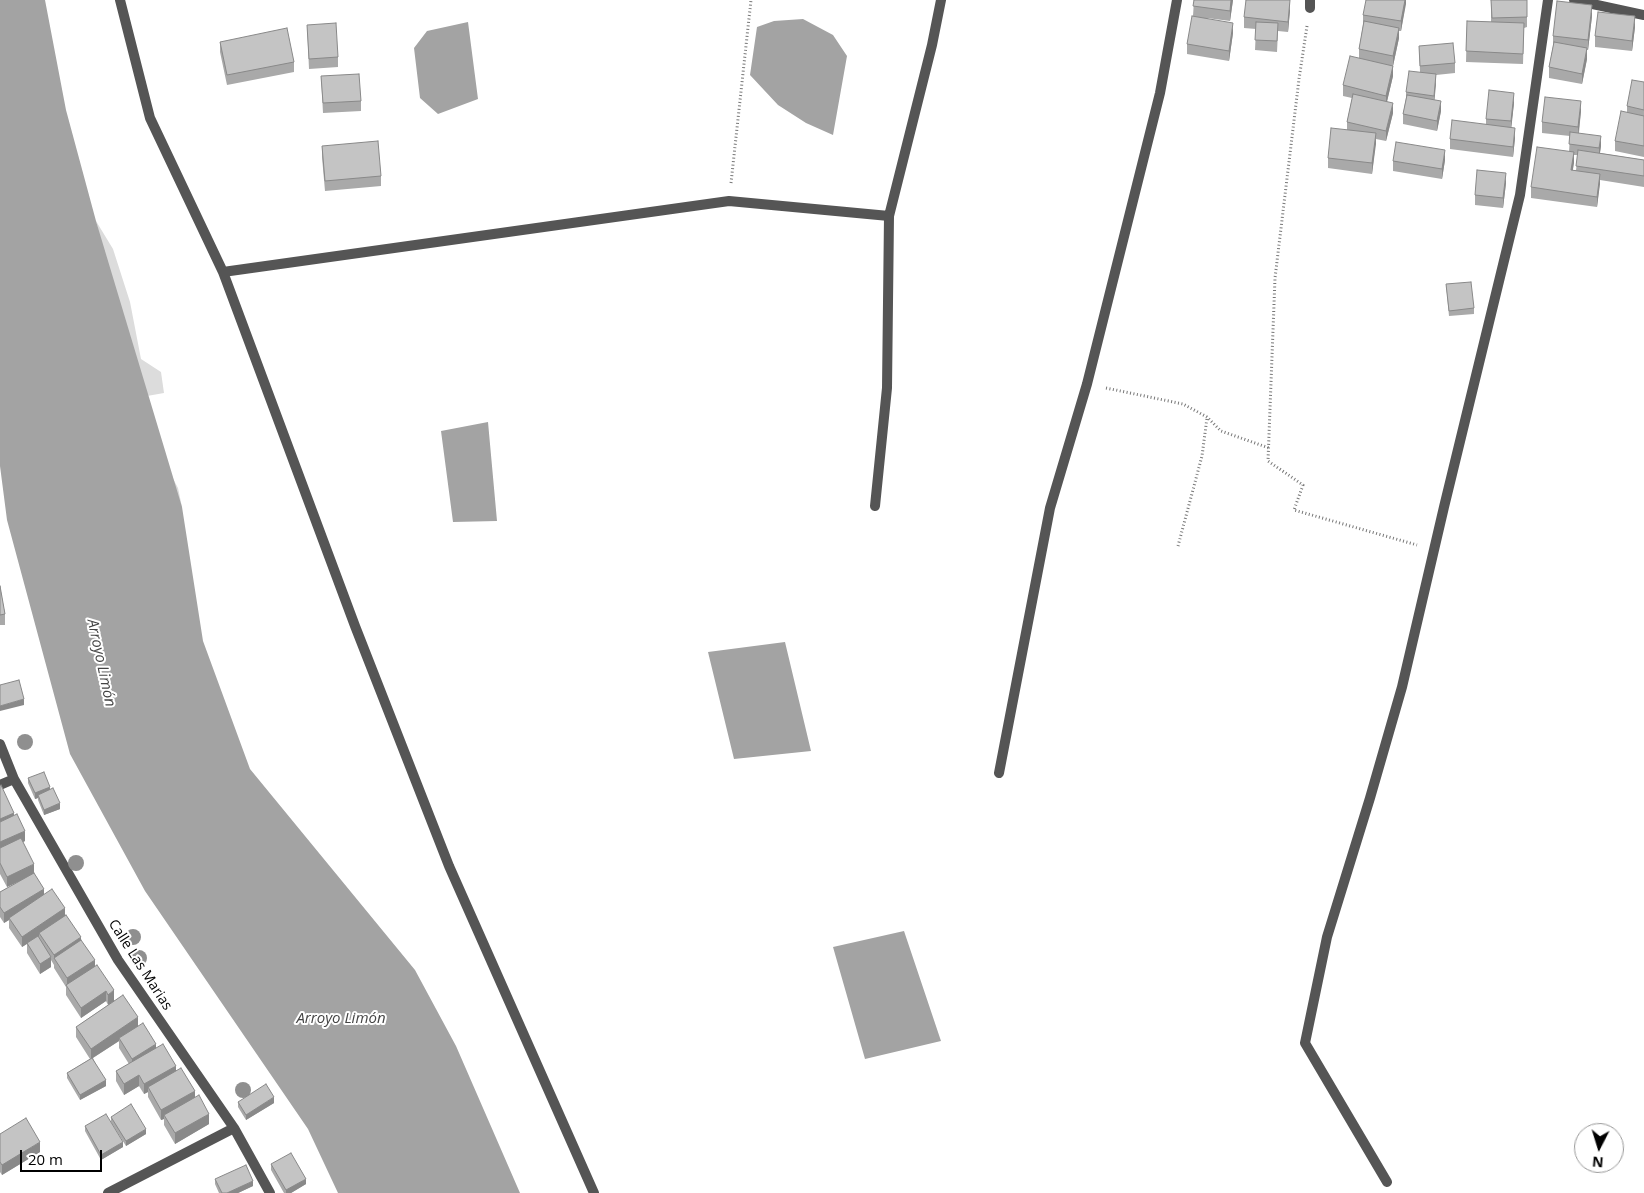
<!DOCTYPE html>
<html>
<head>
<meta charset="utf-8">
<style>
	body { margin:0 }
	#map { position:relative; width:1644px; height:1193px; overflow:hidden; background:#fff; font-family:"Open Sans",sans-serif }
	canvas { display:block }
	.north { position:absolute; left:1574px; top:1123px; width:50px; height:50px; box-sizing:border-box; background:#fff; border:1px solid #999; border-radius:50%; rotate:185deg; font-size:14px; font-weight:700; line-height:20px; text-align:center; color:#000 }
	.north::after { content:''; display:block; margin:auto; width:18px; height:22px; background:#000; clip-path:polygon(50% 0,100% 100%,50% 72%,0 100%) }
	.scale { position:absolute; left:20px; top:1150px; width:82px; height:22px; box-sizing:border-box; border:2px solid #000; border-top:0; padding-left:6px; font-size:15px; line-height:18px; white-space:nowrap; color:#000; -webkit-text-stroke:4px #fff; paint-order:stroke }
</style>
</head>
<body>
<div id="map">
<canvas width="1644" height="1193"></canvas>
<div class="north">N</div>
<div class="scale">20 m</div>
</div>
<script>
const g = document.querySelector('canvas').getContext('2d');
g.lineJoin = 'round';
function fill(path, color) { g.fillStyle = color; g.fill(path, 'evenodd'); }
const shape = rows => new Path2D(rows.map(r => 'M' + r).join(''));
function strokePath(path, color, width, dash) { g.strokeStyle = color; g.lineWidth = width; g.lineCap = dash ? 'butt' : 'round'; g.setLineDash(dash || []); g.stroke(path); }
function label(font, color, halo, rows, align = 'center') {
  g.font = font + ' "Open Sans",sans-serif'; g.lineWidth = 4; g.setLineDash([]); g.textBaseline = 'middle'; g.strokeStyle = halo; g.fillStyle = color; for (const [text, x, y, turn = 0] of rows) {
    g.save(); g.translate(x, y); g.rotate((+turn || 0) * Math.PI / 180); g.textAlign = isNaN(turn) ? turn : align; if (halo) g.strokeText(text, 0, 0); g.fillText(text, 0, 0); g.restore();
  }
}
const green = shape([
	[96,221,113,249,130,302,141,359,161,372,164,393,147,396,170,473,178,488,182,507,168,512]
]);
const water = shape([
	[0,0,45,0,66,110,96,221,182,507,203,641,250,769,415,970,456,1046,520,1193,338,1193,308,1129,145,891,70,754,7,520,0,466],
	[803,19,833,35,847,56,833,135,806,123,778,105,750,75,757,27,774,21],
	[468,22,478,99,438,114,420,98,414,48,427,31],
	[488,422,497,521,453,522,441,431],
	[785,642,811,751,734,759,708,652],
	[904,931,941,1041,865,1059,833,947]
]);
const path = shape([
	[1307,26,1299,79,1275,278,1268,461,1303,485,1294,510,1417,545],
	[731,183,751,0],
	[1106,388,1183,404,1207,417,1221,431,1269,448],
	[1178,546,1202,456,1207,418]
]);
const service = shape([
	[1574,0,1644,15],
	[1310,8,1310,0],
	[875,506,887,388,889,216],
	[999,773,1050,508,1087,384,1160,93,1177,0],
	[1387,1182,1305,1043,1327,937,1370,798,1402,687,1444,507,1520,195,1548,0]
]);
const minor = shape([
	[120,0,150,118,223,272,355,626,449,866,594,1193],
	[223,272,729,201,889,216,932,45,941,0],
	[0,744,14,779,118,960,234,1128,270,1193],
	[0,785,14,779],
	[108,1193,234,1128]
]);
const trees = [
	[25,742],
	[76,863],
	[133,937],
	[139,958],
	[243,1090]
];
const wall = shape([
	[1194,0,1233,0,1230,21,1207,18,1233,33,1229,61,1187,54,1187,44,1193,16],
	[1406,0,1401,31,1399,31,1399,38,1393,66,1393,76,1387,101,1393,113,1386,141,1376,139,1372,174,1328,168,1328,158,1347,130,1347,122,1352,98,1343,96,1343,85,1359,58,1359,49,1363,25,1363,15],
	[1491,0,1527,0,1527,27,1524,28,1523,64,1466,62,1467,21,1491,22],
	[1290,10,1288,32,1278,31,1277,52,1255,50,1256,29,1244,28,1244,17],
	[1592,16,1588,50,1587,50,1587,59,1582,84,1549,78,1549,67,1553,46,1553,36],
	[307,25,338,57,338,67,309,69],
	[1635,27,1632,51,1595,47,1595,36],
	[220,42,294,62,294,72,227,85,220,52],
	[1419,46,1455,63,1455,73,1436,75,1434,100,1441,111,1437,131,1403,124,1403,114,1406,98,1406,92,1420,72],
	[321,76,361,101,361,111,323,113],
	[1644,82,1644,157,1615,151,1615,141,1627,113,1627,106],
	[1514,103,1511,127,1515,138,1513,157,1450,149,1450,139,1486,124,1486,119],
	[1581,111,1579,133,1601,146,1600,153,1644,160,1644,187,1600,180,1597,207,1531,198,1531,187,1569,152,1570,136,1542,133,1542,122],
	[1574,155,1578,155,1576,170,1573,170],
	[322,146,381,176,381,186,325,191,322,157],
	[1445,160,1442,179,1393,171,1393,161],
	[1506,183,1503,208,1475,205,1475,195],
	[1446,284,1474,308,1474,314,1449,316],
	[0,586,5,614,5,625,0,625],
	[28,778,50,789,60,809,44,815,38,800,38,798,35,799,28,783],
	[0,786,25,841,23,842,34,873,44,895,65,915,81,940,95,966,114,1000,138,1026,156,1048,176,1071,195,1097,209,1124,175,1144,164,1125,164,1119,161,1120,148,1097,148,1092,144,1094,139,1086,124,1095,116,1081,116,1071,129,1064,119,1048,119,1041,93,1058,106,1086,80,1100,67,1078,67,1073,90,1059,76,1037,76,1027,108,1005,106,1001,81,1018,66,995,66,987,54,968,54,965,51,960,51,967,40,974,27,953,27,944,22,947,9,928,9,920,4,923,0,917,0,892,20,881,7,887,0,874],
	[238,1102,274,1103,246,1120,238,1107],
	[111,1117,146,1134,126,1146,111,1122],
	[85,1126,123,1147,101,1160,85,1131],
	[0,1134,40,1152,2,1175,0,1172],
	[271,1164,306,1184,291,1193,284,1193,271,1170],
	[215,1179,253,1186,238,1193,219,1193,215,1184]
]);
const shadedWall = shape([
	[1231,0,1233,0,1230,21,1230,11],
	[1290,0,1290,10,1288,32,1288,22],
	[1405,0,1406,0,1406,4,1401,31,1401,21],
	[1592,5,1592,16,1588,50,1588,40],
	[1635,16,1635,27,1632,51,1632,41],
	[1233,23,1233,33,1229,61,1229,51],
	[1399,28,1399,38,1393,66,1393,76,1386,106,1386,96,1393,66,1393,56],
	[1587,48,1587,59,1582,84,1582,74],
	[1436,74,1436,84,1434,106,1434,96],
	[1514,93,1514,103,1511,131,1511,121],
	[1441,101,1441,111,1437,131,1437,121],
	[1581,101,1581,111,1578,137,1578,127],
	[1393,103,1393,113,1386,141,1386,131],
	[1515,128,1515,138,1513,157,1513,147],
	[1376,133,1376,144,1372,174,1372,163],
	[1601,136,1601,146,1599,158,1599,148],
	[1445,150,1445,160,1442,179,1442,169],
	[1574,152,1574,163,1571,180,1571,170],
	[1506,173,1506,183,1503,208,1503,198],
	[1600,174,1600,184,1597,207,1597,197],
	[24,699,24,705,0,711,0,706],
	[50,787,50,792,38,795,38,798,35,799,35,793],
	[60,803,60,809,44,815,44,810],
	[14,813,14,823,0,829,0,819],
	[25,831,25,841,0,853,0,842],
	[34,864,34,874,7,887,7,877],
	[44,889,44,900,9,918,9,920,4,923,4,913],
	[65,908,65,918,39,933,39,936,22,947,22,937],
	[81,937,81,947,54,958,54,955],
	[51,957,51,967,40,974,40,964],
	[95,960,95,970,67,986,67,978],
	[114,990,114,1001,108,1005,108,995],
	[106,991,106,1001,81,1018,81,1008],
	[138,1017,138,1028,119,1038,119,1041,91,1059,91,1049],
	[156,1044,156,1054,132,1069,132,1059],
	[176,1066,176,1076,148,1087,148,1092,144,1094,144,1084],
	[139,1075,139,1086,124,1095,124,1084],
	[106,1080,106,1086,80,1100,80,1095],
	[195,1091,195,1101,164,1115,164,1119,161,1120,161,1110],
	[274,1097,274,1103,246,1120,246,1115],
	[209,1114,209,1124,175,1144,175,1133],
	[146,1129,146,1134,126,1146,126,1141],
	[40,1142,40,1152,2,1175,2,1165],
	[123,1142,123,1147,101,1160,101,1155],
	[306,1179,306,1184,291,1193,286,1193,286,1190],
	[253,1181,253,1186,238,1193,227,1193]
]);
const building = shape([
	[1194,0,1231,0,1230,11,1193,6,1194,0],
	[1246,0,1290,0,1288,22,1244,17,1246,0],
	[1366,0,1405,0,1401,21,1363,15,1366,0],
	[1491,0,1527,0,1527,17,1492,18,1491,0],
	[1557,1,1592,5,1588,40,1553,36,1557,1],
	[1598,12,1635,16,1632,41,1595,36,1598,12],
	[1192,16,1233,23,1229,51,1187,44,1192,16],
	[1364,21,1399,28,1393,56,1359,49,1364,21],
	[1467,21,1524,23,1523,54,1466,51,1467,21],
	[1256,22,1278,23,1277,41,1255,40,1256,22],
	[336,23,338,57,309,59,307,25,336,23],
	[287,28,294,62,227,75,220,42,287,28],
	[1554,42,1587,48,1582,74,1549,67,1554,42],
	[1453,43,1455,63,1420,66,1419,46,1453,43],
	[1350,56,1393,66,1386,96,1343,85,1350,56],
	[1409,71,1436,74,1434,96,1406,92,1409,71],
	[359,74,361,101,323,103,321,76,359,74],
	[1632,80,1644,82,1644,110,1627,106,1632,80],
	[1489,90,1514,93,1511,121,1486,119,1489,90],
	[1353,94,1393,103,1386,131,1347,122,1353,94],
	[1407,95,1441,101,1437,121,1403,114,1407,95],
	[1545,97,1581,101,1578,127,1542,122,1545,97],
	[1621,111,1644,116,1644,146,1615,141,1621,111],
	[1452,120,1515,128,1513,147,1450,139,1452,120],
	[1331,128,1376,133,1372,163,1328,158,1331,128],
	[1570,132,1601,136,1599,148,1569,144,1570,132],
	[378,141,381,176,325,181,322,146,378,141],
	[1396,142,1445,150,1442,169,1393,161,1396,142],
	[1537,147,1574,152,1571,170,1600,174,1597,197,1531,187,1537,147],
	[1578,150,1644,160,1644,176,1576,166,1578,150],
	[1477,170,1506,173,1503,198,1475,195,1477,170],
	[1471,282,1474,308,1449,311,1446,284,1471,282],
	[0,586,5,614,0,615,0,586],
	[19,680,24,699,0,706,0,685,19,680],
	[44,772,50,787,35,793,28,778,44,772],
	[1,785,14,813,0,819,0,786,1,785],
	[53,788,60,803,44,810,38,795,53,788],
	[17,814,25,831,0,842,0,822,17,814],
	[21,838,34,864,7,877,0,863,0,848,21,838],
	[34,873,44,889,4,913,0,907,0,892,34,873],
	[52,889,65,908,22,937,9,918,52,889],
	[66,915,81,937,54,955,39,933,66,915],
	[38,936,51,957,40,964,27,943,38,936],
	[81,940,95,960,67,978,54,958,81,940],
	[97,965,114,990,108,995,106,991,81,1008,66,985,97,965],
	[123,995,138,1017,91,1049,76,1027,123,995],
	[143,1023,156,1044,132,1059,119,1038,143,1023],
	[163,1044,176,1066,144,1084,139,1075,124,1084,116,1071,163,1044],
	[92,1058,106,1080,80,1095,67,1073,92,1058],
	[181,1068,195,1091,161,1110,148,1087,181,1068],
	[266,1084,274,1097,246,1115,238,1102,266,1084],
	[199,1095,209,1114,175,1133,164,1115,199,1095],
	[131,1104,146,1129,126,1141,111,1117,131,1104],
	[106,1114,123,1142,101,1155,85,1126,106,1114],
	[26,1118,40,1142,2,1165,0,1162,0,1134,26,1118],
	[291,1153,306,1179,286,1190,271,1164,291,1153],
	[246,1165,253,1181,227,1193,222,1193,215,1179,246,1165]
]);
const streetNames = [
	["Calle Las Marias",140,965,57]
];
const waterNames = [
	["Arroyo Limón",101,663,78],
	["Arroyo Limón",341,1019]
];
fill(green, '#dcdcdc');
fill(water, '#a3a3a3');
strokePath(path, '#777', 3, [1, 2.5]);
strokePath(service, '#555', 10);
strokePath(minor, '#555', 10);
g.fillStyle = '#8f8f8f';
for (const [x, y] of trees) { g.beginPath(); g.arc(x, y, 8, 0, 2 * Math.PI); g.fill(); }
fill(wall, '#a9a9a9');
fill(shadedWall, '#898989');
fill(building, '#c4c4c4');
strokePath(building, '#898989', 1);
label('14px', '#000', '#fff', streetNames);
label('italic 15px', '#444', '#fff', waterNames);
</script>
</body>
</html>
